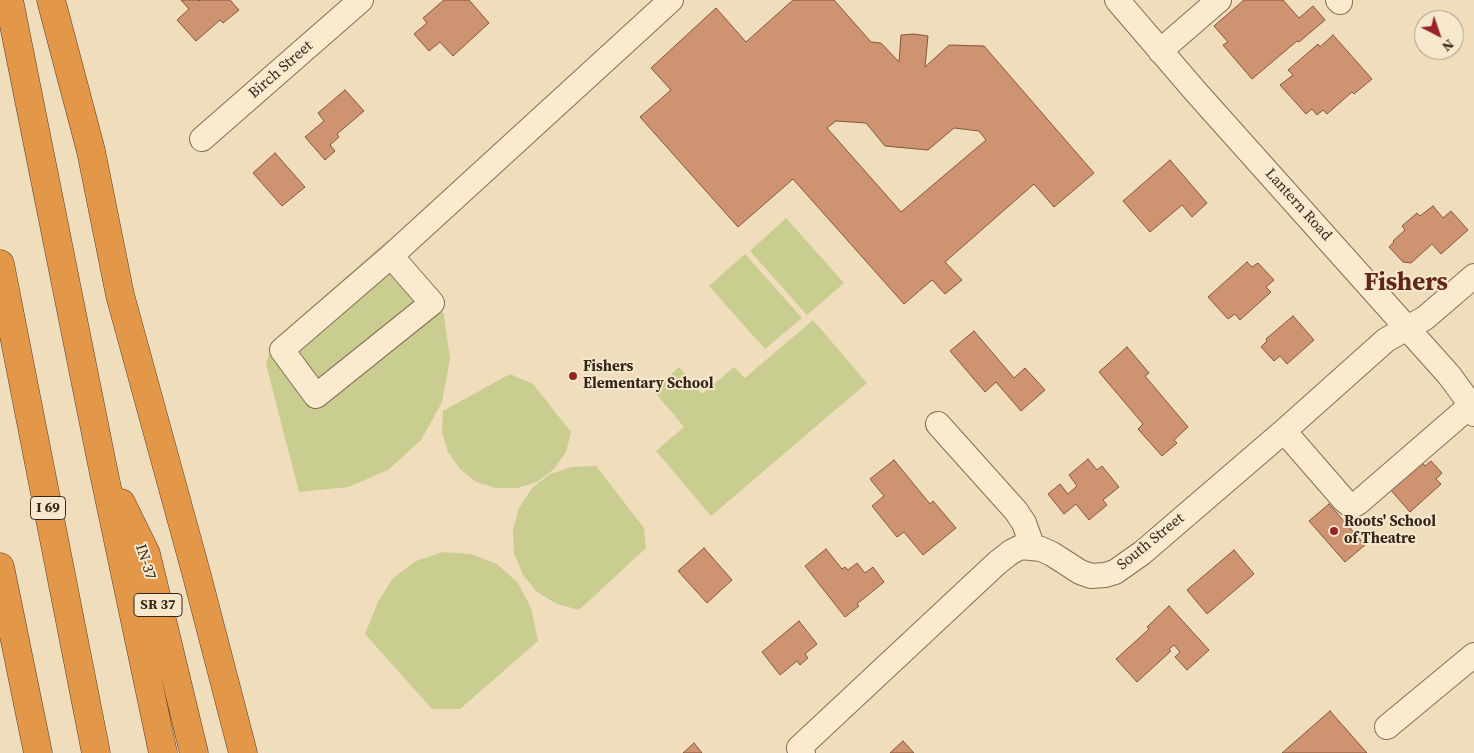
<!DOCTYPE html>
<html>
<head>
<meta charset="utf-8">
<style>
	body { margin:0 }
	#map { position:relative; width:1474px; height:753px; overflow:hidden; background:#efddbc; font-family:"Source Serif 4",serif }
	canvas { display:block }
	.north { position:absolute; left:1414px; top:10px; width:50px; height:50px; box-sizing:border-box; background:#f6e8cc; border:1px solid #a99a85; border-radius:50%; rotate:139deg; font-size:14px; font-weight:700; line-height:20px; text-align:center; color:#35261b }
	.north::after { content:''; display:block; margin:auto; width:18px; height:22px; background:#97242a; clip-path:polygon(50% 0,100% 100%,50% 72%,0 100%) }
</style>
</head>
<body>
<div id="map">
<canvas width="1474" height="753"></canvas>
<div class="north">N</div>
</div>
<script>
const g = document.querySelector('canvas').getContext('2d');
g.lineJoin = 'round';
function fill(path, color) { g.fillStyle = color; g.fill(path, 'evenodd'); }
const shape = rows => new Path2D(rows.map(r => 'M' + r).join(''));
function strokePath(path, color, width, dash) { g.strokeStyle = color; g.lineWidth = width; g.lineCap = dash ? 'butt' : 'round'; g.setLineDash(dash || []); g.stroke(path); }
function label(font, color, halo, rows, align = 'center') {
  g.font = font + ' "Source Serif 4",serif'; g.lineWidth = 4; g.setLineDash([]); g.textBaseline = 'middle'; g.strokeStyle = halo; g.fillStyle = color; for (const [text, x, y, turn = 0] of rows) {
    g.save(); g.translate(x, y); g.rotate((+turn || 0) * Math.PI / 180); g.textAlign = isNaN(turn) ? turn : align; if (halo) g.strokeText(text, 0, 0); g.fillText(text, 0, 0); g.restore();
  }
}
const green = shape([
	[786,218,844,283,807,315,750,251],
	[388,240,422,278,444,315,450,359,442,402,421,440,388,470,348,487,299,492,266,364,274,340],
	[745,254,802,318,765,349,709,286],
	[813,320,867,383,711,516,656,451,684,427,653,390,679,367,702,394,734,367,745,378],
	[510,374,533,384,571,432,566,452,554,469,537,482,517,488,496,488,476,482,460,469,448,452,442,432,443,411],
	[596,466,644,528,646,548,579,610,557,604,537,592,523,575,514,553,513,530,519,508,532,488,550,474,572,467],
	[443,552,471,554,497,564,518,583,531,608,538,641,460,709,432,709,365,634,378,602,393,578,416,561]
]);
const building = shape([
	[181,0,198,0,199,1,200,0,230,0,239,10,223,23,220,20,196,41,177,20,189,9,181,0],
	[444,0,469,0,489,23,453,56,440,42,429,51,414,34,427,23,423,18,444,0],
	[793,0,834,0,871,42,881,43,899,62,901,35,914,34,928,36,925,67,949,45,984,46,1094,173,1054,207,1034,184,945,262,962,280,945,294,932,280,904,304,793,179,738,227,640,117,671,90,651,68,716,8,746,42,793,0],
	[836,121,866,123,885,146,928,150,954,128,979,131,986,140,901,212,827,128,836,121],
	[1244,0,1283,0,1299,18,1313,6,1325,20,1299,42,1297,41,1252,79,1223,45,1228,42,1214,26,1244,0],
	[1333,35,1372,79,1354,94,1352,92,1327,114,1323,110,1317,115,1312,109,1306,114,1280,85,1293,75,1288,70,1318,44,1320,47,1333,35],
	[345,90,364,111,337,134,339,137,330,145,335,151,325,160,305,137,324,121,318,113,345,90],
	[275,153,305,187,282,206,253,173,275,153],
	[1170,160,1207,203,1192,217,1182,205,1150,232,1123,201,1170,160],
	[1433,206,1443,218,1451,211,1468,230,1441,254,1432,244,1411,263,1403,262,1389,247,1394,242,1393,241,1405,230,1402,226,1417,213,1420,216,1433,206],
	[1247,262,1252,267,1258,263,1274,280,1266,287,1271,292,1240,320,1235,314,1228,319,1208,297,1247,262],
	[1293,316,1314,340,1287,364,1280,356,1274,361,1261,347,1267,341,1266,339,1293,316],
	[974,331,1014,378,1025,368,1045,390,1021,411,996,382,985,392,950,351,974,331],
	[1127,347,1149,373,1145,376,1188,427,1174,440,1177,443,1162,456,1138,429,1143,424,1099,372,1127,347],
	[1088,459,1097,470,1102,466,1119,487,1103,500,1107,505,1089,520,1076,504,1064,514,1048,494,1060,484,1068,494,1077,486,1069,475,1088,459],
	[894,460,930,504,933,501,956,528,923,555,904,532,897,537,872,506,884,496,870,479,894,460],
	[1420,460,1425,466,1431,461,1442,473,1436,479,1441,484,1410,512,1389,488,1420,460],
	[1329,504,1365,545,1345,562,1309,521,1329,504],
	[704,548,732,580,707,603,678,571,704,548],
	[826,549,842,569,845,567,848,570,857,563,865,573,873,567,884,582,857,604,859,606,845,617,805,566,826,549],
	[1234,550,1254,574,1207,614,1187,590,1234,550],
	[1169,606,1209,650,1187,670,1175,657,1180,652,1174,645,1169,649,1171,651,1137,682,1116,659,1149,629,1147,627,1169,606],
	[799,621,817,644,805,654,808,658,800,665,797,661,780,675,762,652,799,621],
	[1330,711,1367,753,1282,753,1330,711],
	[903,741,914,753,890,753,903,741],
	[694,743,702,753,683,753,694,743]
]);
const minor = shape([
	[1117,0,1196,92,1449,375,1466,398,1474,414],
	[1338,0,1340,2],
	[1160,51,1219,0],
	[202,139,361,0],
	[391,256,432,303,316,396,282,350,391,256,671,0],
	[938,424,1016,511,1024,523,1033,548],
	[1284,431,1344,500,1349,504,1354,505,1359,502,1470,406],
	[1387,727,1474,655],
	[803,753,799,748,997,563,1011,552,1021,547,1041,549,1052,554,1080,572,1091,576,1105,575,1115,572,1142,553,1284,431,1386,340,1425,318,1474,276]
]);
const highway = shape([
	[9,0,102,464,163,753],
	[51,0,91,151,120,295,197,576,243,753],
	[0,264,96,753],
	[121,503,146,554,194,753],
	[0,567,38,753]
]);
const markers = [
	[573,376,5,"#97242a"],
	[1334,531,5,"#97242a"]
];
const shields = [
	[48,508,35],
	[158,605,48]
];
const shieldNames = [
	["I 69",48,508],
	["SR 37",158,605]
];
const streetNames = [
	["Birch Street",281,70,-41],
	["Lantern Road",1298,205,48],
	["South Street",1151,542,-39],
	["IN-37",145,562,72]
];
const poiNames = [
	["Fishers",583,367],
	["Elementary School",583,384],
	["Roots' School",1344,522],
	["of Theatre",1344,539]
];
const townNames = [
	["Fishers",1406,284]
];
fill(green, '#c9cd90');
fill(building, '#ce9371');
strokePath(building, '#87553b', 1);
strokePath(minor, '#876d55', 26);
strokePath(highway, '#543c2a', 29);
strokePath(minor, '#faebcf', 24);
strokePath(highway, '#e39748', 28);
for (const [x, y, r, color] of markers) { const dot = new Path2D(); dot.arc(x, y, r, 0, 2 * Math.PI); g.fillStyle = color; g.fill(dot); strokePath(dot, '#f6e8cc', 2); }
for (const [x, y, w] of shields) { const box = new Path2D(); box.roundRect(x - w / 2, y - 11.5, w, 23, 4); g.fillStyle = '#f6e8cc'; g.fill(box); strokePath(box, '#35261b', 1); }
label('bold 14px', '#35261b', null, shieldNames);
label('15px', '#35261b', '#f6e8cc', streetNames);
label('bold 15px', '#35261b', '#f6e8cc', poiNames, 'left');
label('bold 25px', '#632519', '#f6e8cc', townNames);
</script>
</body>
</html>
